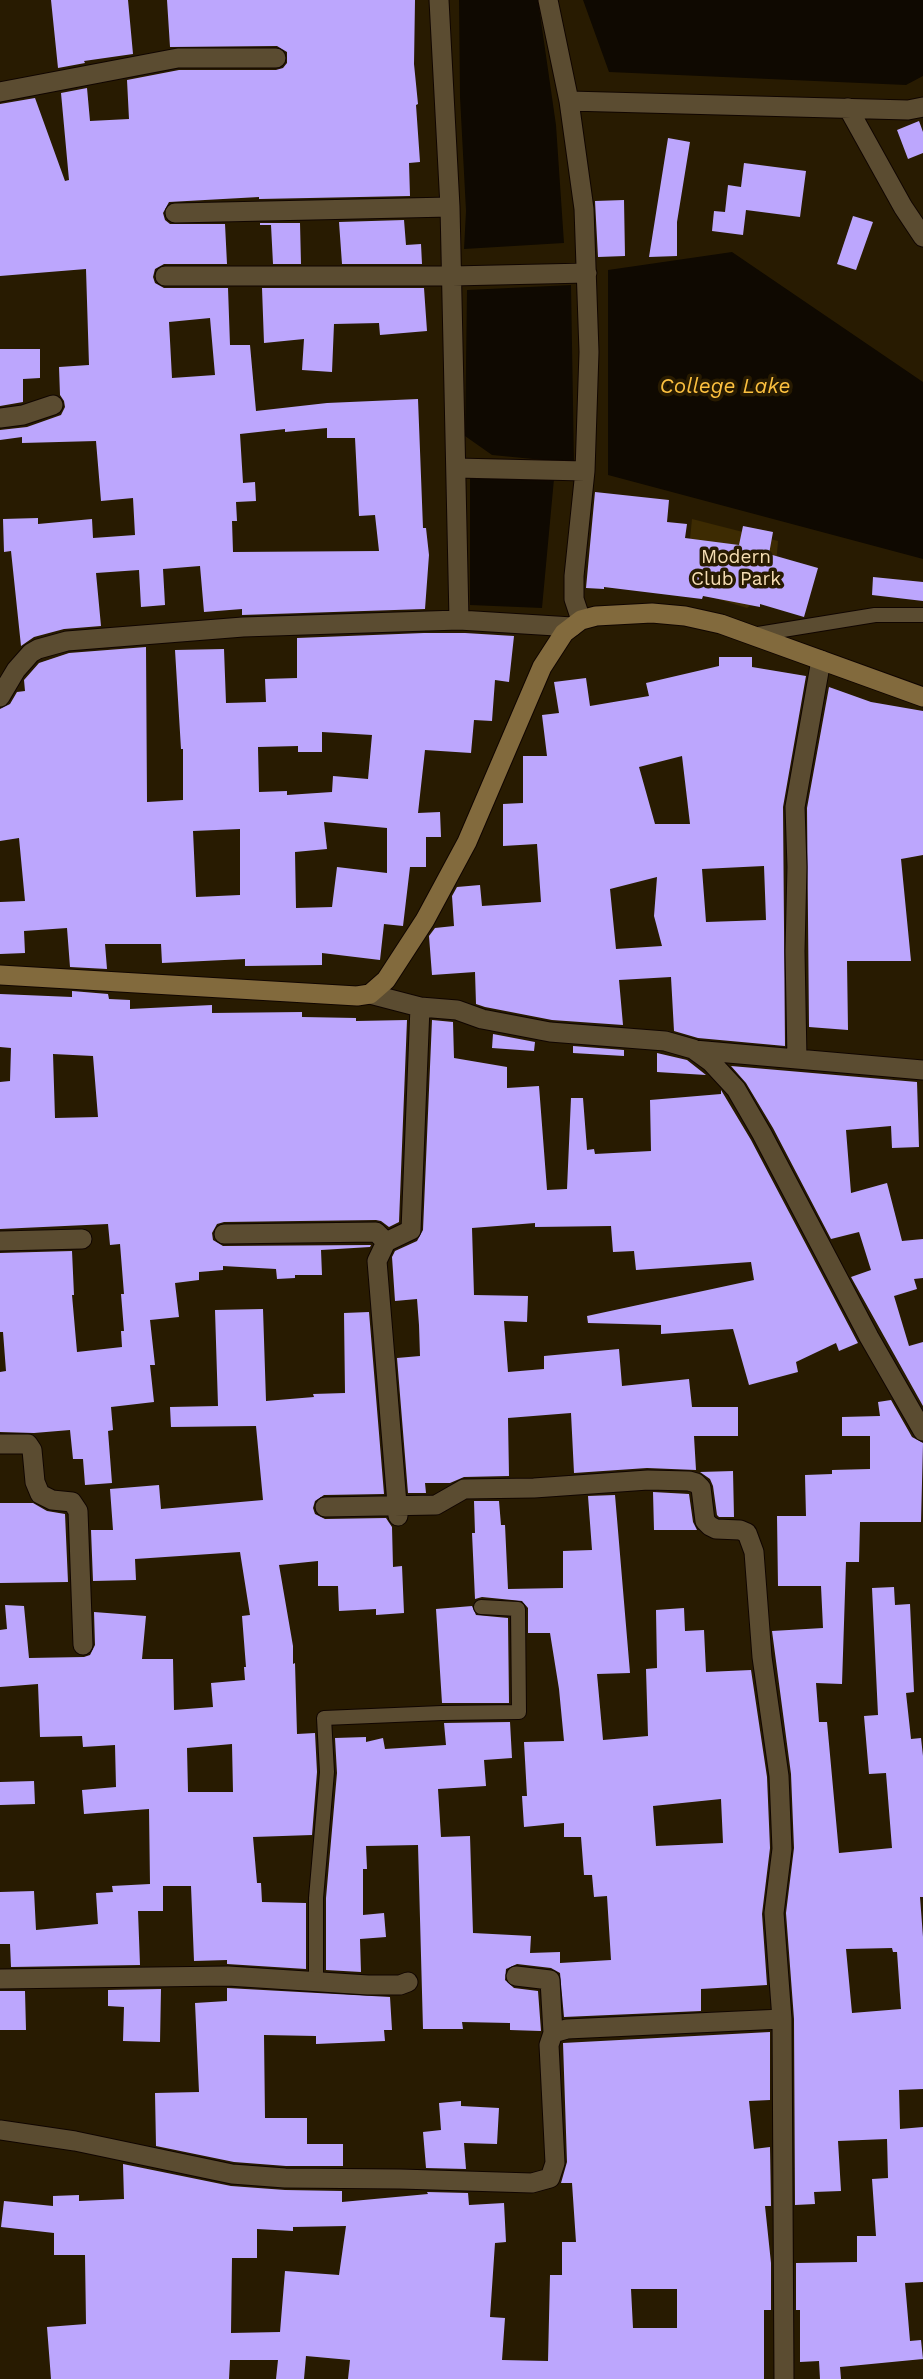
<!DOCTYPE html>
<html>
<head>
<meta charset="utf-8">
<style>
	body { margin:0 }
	canvas { display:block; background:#281b01 }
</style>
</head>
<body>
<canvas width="923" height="2379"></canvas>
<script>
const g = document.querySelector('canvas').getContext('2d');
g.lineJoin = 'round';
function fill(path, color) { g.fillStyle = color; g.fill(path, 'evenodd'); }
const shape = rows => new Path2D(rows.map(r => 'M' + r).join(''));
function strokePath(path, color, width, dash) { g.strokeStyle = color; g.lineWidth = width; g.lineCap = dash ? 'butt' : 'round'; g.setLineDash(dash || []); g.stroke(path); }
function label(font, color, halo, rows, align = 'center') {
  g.font = font + ' "Work Sans",sans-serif'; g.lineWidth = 7; g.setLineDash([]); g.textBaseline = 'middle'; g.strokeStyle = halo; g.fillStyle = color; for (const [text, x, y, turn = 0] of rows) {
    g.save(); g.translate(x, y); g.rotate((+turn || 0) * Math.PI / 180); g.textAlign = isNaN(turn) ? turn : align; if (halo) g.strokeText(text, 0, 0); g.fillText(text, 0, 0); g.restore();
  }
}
const green = shape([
	[692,519,778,541,774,588,747,608,685,589]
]);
const water = shape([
	[459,0,538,0,556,125,564,243,464,249,466,211,460,97],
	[583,0,923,0,923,76,906,85,609,72],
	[732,252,923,382,923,559,608,475,608,270],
	[571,285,574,463,492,455,465,436,467,290],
	[470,470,554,479,542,608,470,605]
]);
const building = shape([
	[51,0,128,0,133,54,84,61,85,63,58,68],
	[167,0,415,0,414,64,418,104,416,105,420,162,409,163,410,196,259,199,259,197,169,202,163,213,165,220,170,224,225,224,227,264,164,264,155,269,153,277,155,283,164,288,228,288,230,345,250,345,256,411,327,403,418,399,423,528,426,528,429,555,425,609,242,615,242,609,204,612,200,566,163,569,165,605,141,607,139,570,96,573,101,626,64,629,34,637,21,646,11,551,4,552,3,519,38,518,38,524,92,519,93,538,135,535,133,498,101,501,96,441,22,443,22,437,0,440,0,430,27,427,61,415,65,407,64,401,60,395,59,367,89,365,86,269,0,276,0,104,35,98,65,181,69,180,61,93,87,88,90,121,129,119,127,80,179,70,276,70,283,68,287,63,287,52,277,46,170,47],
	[210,318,215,375,172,378,169,322],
	[327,428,327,438,355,438,359,516,375,515,379,551,233,552,232,521,237,521,236,502,256,501,255,482,243,483,240,434,285,429,285,432],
	[919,121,923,132,923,153,908,159,897,130],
	[668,138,690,142,677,222,677,256,649,257],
	[744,163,806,171,800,217,746,210,743,235,712,231,714,211,725,212,728,185,741,187],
	[624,200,625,256,598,257,595,201],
	[853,216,873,222,856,270,837,264],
	[404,220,406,245,421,244,422,264,342,264,339,222],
	[260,223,300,223,301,264,273,264,271,225,260,225],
	[262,288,424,288,427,331,380,335,379,323,334,324,332,372,302,370,304,339,264,343],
	[0,349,40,349,40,378,23,379,23,402,0,406],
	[595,492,669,500,667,522,687,524,685,538,739,545,743,526,773,532,769,554,818,568,804,617,760,604,760,607,703,596,702,599,604,587,604,589,586,588],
	[873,577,923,582,923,601,872,595],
	[424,633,465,633,514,636,509,682,495,680,492,721,474,720,471,753,425,750,418,813,440,812,441,837,426,837,426,867,410,867,403,926,384,924,380,960,322,953,322,965,245,966,245,959,162,963,161,944,105,944,107,969,70,967,67,928,24,931,25,953,0,954,0,902,25,901,19,838,0,841,0,709,10,704,17,692,25,691,24,680,39,663,69,653,146,647,147,802,183,800,183,749,181,749,175,650,224,649,226,703,266,702,265,679,297,678,297,638],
	[322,732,372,735,368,779,333,776,332,792,287,795,287,791,259,792,258,747,298,746,298,752,322,752],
	[324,822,387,828,387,873,337,867,332,907,296,908,295,852,327,849],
	[240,829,240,895,196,897,193,831],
	[719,657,752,657,752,667,806,676,783,807,785,1046,698,1038,674,1031,671,977,619,980,623,1025,552,1020,485,1007,476,1004,475,972,432,975,429,936,435,928,454,926,452,896,457,887,480,885,482,906,541,902,537,844,503,846,503,804,523,803,523,756,547,756,542,715,559,713,554,682,586,678,590,706,649,696,646,683,719,666],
	[682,756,690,824,655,824,639,767],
	[764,866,766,920,706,922,702,869],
	[657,877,654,916,662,946,616,949,610,889],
	[829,687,871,702,923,711,923,855,901,859,911,961,847,961,848,1030,809,1027,807,808],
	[72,991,108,994,109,999,130,1000,130,1009,212,1005,212,1013,302,1012,302,1017,356,1018,356,1021,407,1020,399,1222,389,1227,381,1221,376,1220,224,1222,217,1224,212,1233,213,1240,223,1246,371,1245,370,1247,321,1250,322,1275,295,1275,295,1278,277,1279,276,1269,223,1266,223,1270,199,1272,199,1280,175,1283,179,1317,150,1320,155,1365,150,1365,154,1402,111,1407,113,1430,108,1431,112,1483,85,1485,83,1459,73,1459,70,1430,34,1433,0,1432,0,1372,6,1371,3,1332,0,1332,0,1253,72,1251,74,1295,72,1295,77,1352,122,1347,121,1331,124,1331,121,1294,124,1294,120,1244,110,1245,108,1224,0,1229,0,1082,10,1081,11,1048,0,1047,0,994,72,997],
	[53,1054,93,1056,98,1117,55,1118],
	[432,1020,453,1022,454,1058,507,1067,507,1088,539,1086,547,1190,567,1189,571,1098,583,1098,587,1150,594,1149,595,1154,651,1151,650,1100,721,1094,721,1090,751,1140,858,1343,839,1351,836,1343,796,1362,798,1372,749,1385,733,1329,661,1334,661,1325,588,1323,587,1316,754,1280,751,1262,636,1270,634,1251,613,1252,611,1226,535,1227,535,1223,472,1228,474,1295,528,1296,527,1322,504,1321,508,1372,544,1369,544,1356,619,1349,622,1386,689,1379,692,1407,738,1407,738,1436,694,1436,696,1470,647,1468,574,1473,571,1413,508,1418,509,1476,464,1477,450,1483,425,1483,426,1493,408,1493,397,1358,420,1356,419,1325,417,1299,395,1301,392,1257,395,1251,417,1241,423,1230],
	[493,1034,535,1042,534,1051,492,1048],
	[573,1046,624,1050,624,1056,573,1053],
	[657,1053,687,1060,706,1075,657,1072],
	[731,1066,917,1082,919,1147,892,1148,891,1126,846,1130,851,1193,887,1183,902,1241,923,1239,923,1278,914,1279,917,1289,894,1296,909,1346,923,1342,923,1406,851,1277,871,1270,859,1232,831,1239,773,1128,746,1083],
	[263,1309,266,1401,314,1397,313,1394,345,1393,344,1313,369,1312,384,1494,324,1495,315,1501,313,1508,315,1514,325,1519,386,1518,392,1527,393,1567,402,1566,404,1613,376,1615,376,1609,339,1611,338,1586,318,1586,318,1561,279,1565,293,1646,293,1664,295,1663,297,1734,315,1733,317,1772,312,1835,253,1837,257,1883,261,1883,262,1902,306,1903,306,1969,227,1964,227,1960,194,1961,191,1886,163,1886,163,1911,138,1911,140,1965,11,1967,10,1944,0,1944,0,1892,34,1891,36,1930,98,1924,96,1893,113,1892,112,1886,150,1884,149,1809,84,1814,82,1790,116,1787,115,1745,83,1747,82,1736,40,1737,38,1684,0,1687,0,1630,7,1629,5,1605,24,1606,29,1658,84,1657,90,1655,95,1645,94,1612,146,1616,142,1659,173,1659,174,1710,213,1707,211,1683,245,1680,244,1667,246,1667,242,1616,250,1615,240,1552,135,1559,136,1580,93,1581,91,1530,113,1530,110,1489,159,1485,161,1509,263,1500,256,1426,171,1427,170,1407,218,1406,215,1310],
	[232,1744,233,1792,188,1792,187,1748],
	[891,1400,912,1437,923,1443,921,1522,860,1522,859,1562,846,1562,842,1684,816,1683,819,1722,827,1722,839,1853,892,1848,886,1773,869,1774,864,1716,878,1715,872,1588,894,1587,895,1605,910,1604,914,1692,906,1693,911,1739,921,1738,923,1756,923,1897,920,1897,923,1937,923,2089,899,2090,900,2129,923,2127,923,2282,905,2283,910,2341,921,2340,923,2359,840,2367,841,2379,820,2379,819,2361,800,2362,800,2310,796,2310,796,2263,857,2262,857,2236,876,2236,872,2179,888,2178,887,2139,838,2141,841,2191,814,2192,815,2204,795,2205,794,2019,786,1913,794,1848,791,1774,772,1631,823,1628,821,1586,778,1586,777,1516,806,1516,805,1475,832,1474,832,1470,870,1469,870,1436,842,1436,842,1417,880,1416,878,1402],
	[892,1948,893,1952,897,1952,901,2009,852,2013,846,1949],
	[733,1471,734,1517,719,1517,717,1515,713,1486,710,1479,700,1472],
	[653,1492,689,1494,693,1522,697,1530,654,1530],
	[615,1495,630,1673,597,1674,603,1740,648,1736,646,1669,657,1668,656,1610,684,1608,685,1631,704,1630,706,1672,751,1670,767,1777,770,1848,762,1914,767,1985,701,1989,701,2011,564,2017,560,1973,551,1968,517,1964,506,1969,505,1980,514,1988,538,1991,541,2031,510,2030,510,2023,462,2022,463,2029,423,2029,418,1845,366,1846,367,1869,363,1869,363,1915,384,1913,386,1937,360,1939,361,1972,326,1970,326,1898,337,1773,335,1738,366,1737,366,1742,383,1738,385,1749,446,1745,444,1723,510,1722,512,1758,484,1760,486,1786,438,1789,441,1837,470,1836,473,1933,531,1936,530,1953,560,1952,560,1963,611,1960,607,1896,594,1897,592,1875,584,1875,581,1837,564,1837,564,1823,524,1827,522,1796,527,1796,524,1742,564,1741,559,1689,550,1633,528,1633,528,1608,522,1601,482,1597,475,1599,472,1533,475,1533,474,1501,499,1501,501,1525,505,1525,508,1589,563,1588,563,1551,592,1550,588,1496],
	[721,1799,723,1843,656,1846,653,1806],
	[0,1503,33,1503,47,1511,65,1514,68,1582,0,1583],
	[472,1606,476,1615,508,1618,509,1703,442,1703,436,1609],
	[34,1781,35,1804,0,1805,0,1782],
	[227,1988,390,1997,392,2030,384,2030,385,2041,316,2044,316,2036,264,2035,265,2118,307,2118,307,2144,343,2144,343,2166,286,2166,234,2162,156,2146,155,2093,199,2092,195,2003,227,2001],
	[161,1989,160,2042,123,2041,124,2007,108,2006,108,1990],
	[0,1991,25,1991,26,2030,0,2030],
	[770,2032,770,2100,749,2101,754,2149,770,2147,771,2206,765,2206,771,2263,771,2310,764,2310,764,2379,348,2379,350,2360,306,2356,304,2379,276,2379,278,2360,230,2360,229,2379,51,2379,47,2327,86,2324,85,2255,54,2255,54,2233,1,2227,4,2201,53,2206,53,2196,79,2195,79,2201,124,2199,123,2164,231,2186,285,2190,342,2191,342,2202,428,2194,427,2192,468,2193,469,2205,504,2203,506,2242,495,2243,490,2317,505,2318,502,2360,548,2361,550,2275,562,2275,562,2242,576,2242,572,2183,561,2183,567,2162,563,2043],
	[346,2226,339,2275,285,2271,280,2332,231,2333,232,2258,257,2258,257,2229,293,2231,293,2227],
	[631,2289,677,2289,677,2328,633,2328],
	[461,2101,461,2106,499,2108,497,2144,464,2143,466,2169,426,2168,423,2132,441,2130,439,2103]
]);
const service = shape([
	[752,635,875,615,923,615],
	[316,1981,316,1898,327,1772,324,1718,442,1713,519,1712,518,1609,481,1607]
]);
const minor = shape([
	[439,0,450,207,459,620],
	[548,0,569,101,584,209,589,352,585,471,574,576,574,599,581,620],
	[0,92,178,58,276,58],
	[569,101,908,110,923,107],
	[848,108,903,207,923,237],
	[175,213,450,207],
	[165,276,452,276,587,273],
	[0,418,23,415,53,405],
	[456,468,585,471],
	[0,697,16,670,31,653,38,649,67,641,243,627,459,620,572,627],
	[370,994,420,1007,457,1010,482,1019,550,1032,665,1041,693,1049,711,1062,736,1089,762,1134,869,1337,923,1431],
	[694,1050,923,1070],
	[797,1059,795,951,797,867,795,807,821,660],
	[224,1234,376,1232,386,1242],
	[0,1241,82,1239],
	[0,1444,28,1444,32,1450,35,1482,40,1494,52,1500,72,1502,78,1511,83,1645],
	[325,1507,436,1505,464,1489,534,1488,648,1480,689,1481,696,1483,701,1488,705,1521,710,1526,716,1529,740,1530,747,1533,754,1552,762,1657,779,1776,782,1849,774,1913,782,2019],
	[398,1516,377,1261,386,1242,411,1230,420,1007],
	[516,1976,550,1980,553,2033],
	[0,1979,228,1976,368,1985,400,1985,408,1982],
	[0,2130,75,2141,232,2174,285,2178,400,2179,532,2183,550,2178,555,2163,549,2045,553,2033,567,2029,782,2019,784,2379]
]);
const secondary = shape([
	[0,975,357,996,370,994,386,980,425,920,467,842,542,667,564,633,581,620,596,616,652,613,685,616,721,624,923,697]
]);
const parkNames = [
	["Modern",736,557],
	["Club Park",736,579]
];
const waterNames = [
	["College Lake",725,387]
];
fill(green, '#3d2b02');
fill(water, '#0f0901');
fill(building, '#bca6fd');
strokePath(service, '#100500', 16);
strokePath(minor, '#100500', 21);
strokePath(secondary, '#100500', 21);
strokePath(service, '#5b4c31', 14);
strokePath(minor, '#5b4c31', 19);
strokePath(secondary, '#826a3d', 19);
label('19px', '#f6deb4', '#281b01', parkNames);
label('italic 21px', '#fcc03f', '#281b01', waterNames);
</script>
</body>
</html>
